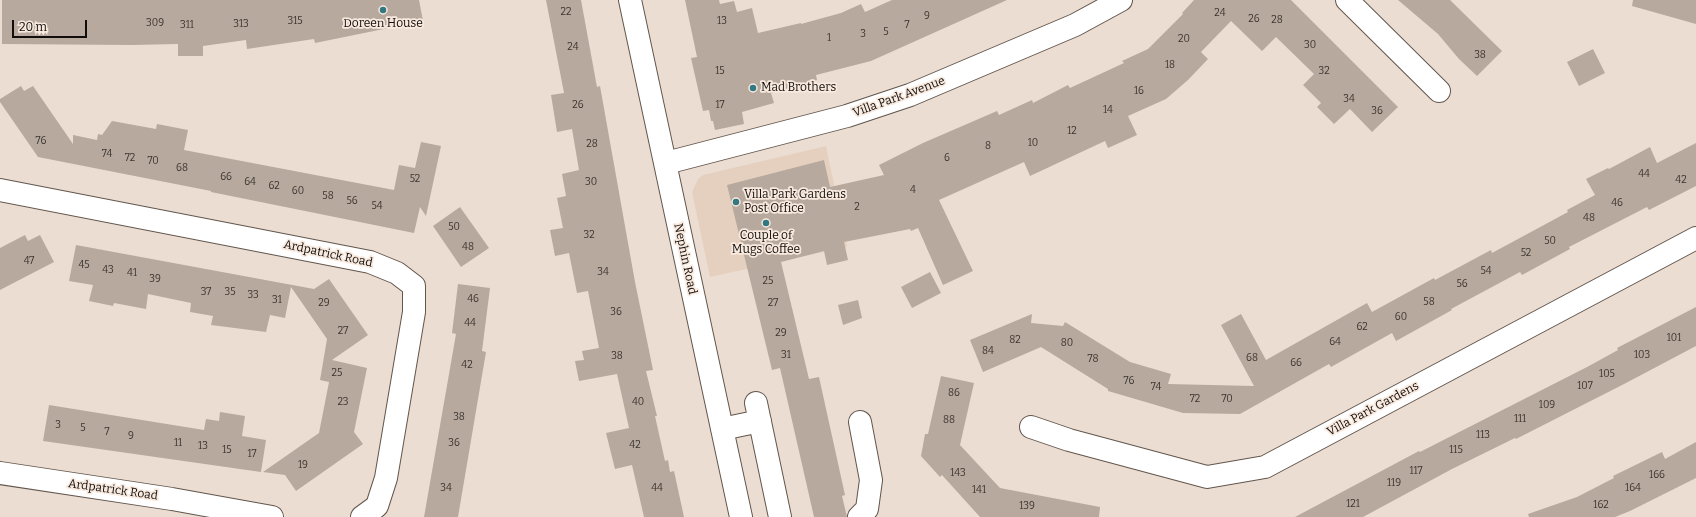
<!DOCTYPE html>
<html>
<head>
<meta charset="utf-8">
<style>
	body { margin:0 }
	#map { position:relative; width:1696px; height:517px; overflow:hidden; background:#ecddd2; font-family:Bitter,serif }
	canvas { display:block }
	.scale { position:absolute; left:12px; top:20px; width:75px; height:18px; box-sizing:border-box; border:2px solid #120d0a; border-top:0; padding-left:5px; font-size:12px; line-height:14px; white-space:nowrap; color:#120d0a; -webkit-text-stroke:3px #f9eadf; paint-order:stroke }
</style>
</head>
<body>
<div id="map">
<canvas width="1696" height="517"></canvas>
<div class="scale">20 m</div>
</div>
<script>
const g = document.querySelector('canvas').getContext('2d');
g.lineJoin = 'round';
function fill(path, color) { g.fillStyle = color; g.fill(path, 'evenodd'); }
const shape = rows => new Path2D(rows.map(r => 'M' + r).join(''));
function strokePath(path, color, width, dash) { g.strokeStyle = color; g.lineWidth = width; g.lineCap = dash ? 'butt' : 'round'; g.setLineDash(dash || []); g.stroke(path); }
function label(font, color, halo, rows, align = 'center') {
  g.font = font + ' Bitter,serif'; g.lineWidth = 3.5; g.setLineDash([]); g.textBaseline = 'middle'; g.strokeStyle = halo; g.fillStyle = color; for (const [text, x, y, turn = 0] of rows) {
    g.save(); g.translate(x, y); g.rotate((+turn || 0) * Math.PI / 180); g.textAlign = isNaN(turn) ? turn : align; if (halo) g.strokeText(text, 0, 0); g.fillText(text, 0, 0); g.restore();
  }
}
const built = shape([
	[826,146,847,247,710,277,692,192,698,179,703,175]
]);
const building = shape([
	[2,0,419,0,423,21,315,43,314,39,247,49,246,40,203,46,203,56,178,56,178,44,132,45,2,44],
	[546,0,581,0,597,87,600,86,635,282,653,370,646,371,657,416,655,416,665,461,668,460,670,472,674,471,684,517,644,517,632,465,615,469,606,433,629,428,617,374,579,381,575,361,584,360,582,351,599,348,588,291,577,293,569,253,555,256,550,230,563,228,557,198,566,196,562,174,579,170,572,129,557,132,551,95,564,93],
	[685,0,719,0,720,4,734,1,737,12,752,8,758,33,801,23,801,24,841,13,861,4,865,12,892,0,1007,0,871,61,816,75,817,80,771,93,774,103,742,112,744,124,715,130,713,121,711,121,709,110,703,111,691,58,697,57],
	[1194,0,1291,0,1398,107,1372,132,1350,109,1334,124,1317,107,1321,103,1303,85,1314,74,1276,37,1262,51,1231,21,1201,52,1208,59,1188,80,1166,99,1128,116,1137,135,1108,148,1105,141,1030,176,1024,162,939,200,973,271,943,285,918,228,911,231,910,229,844,242,848,260,827,265,824,251,781,262,809,379,819,377,845,495,842,496,847,517,814,517,780,368,772,370,727,185,824,160,830,187,884,175,879,165,923,143,997,111,999,115,1032,100,1033,103,1068,85,1070,88,1124,63,1122,61,1148,49,1183,14,1182,13],
	[1398,0,1450,0,1502,51,1477,76,1459,59,1438,34],
	[1633,0,1696,0,1696,24,1632,6],
	[1593,49,1605,73,1579,86,1567,62],
	[21,86,24,91,33,86,73,144,73,135,97,140,98,134,102,135,112,121,156,129,157,124,188,130,184,150,394,190,399,165,415,168,421,142,441,146,426,216,420,207,414,233,211,192,211,191,38,157,0,102,0,99],
	[1696,143,1696,186,1649,210,1647,207,1569,247,1570,249,1522,275,1520,272,1451,309,1452,310,1396,341,1392,333,1331,367,1329,364,1240,414,1183,413,1108,391,1108,389,1041,347,983,372,970,340,1032,314,1031,323,1063,326,1065,322,1130,362,1171,374,1168,384,1254,386,1221,325,1241,314,1266,360,1367,303,1372,312,1434,278,1435,280,1491,250,1492,253,1568,212,1567,210,1595,195,1586,179,1608,168,1609,169,1650,147,1657,163],
	[460,207,489,248,461,267,433,226],
	[25,235,28,241,40,235,54,262,0,290,0,248],
	[76,245,314,289,329,279,368,335,332,360,367,368,354,432,363,444,296,491,285,475,263,472,319,433,329,382,320,380,327,339,291,287,285,318,270,315,266,332,211,325,213,316,190,312,191,303,148,294,146,309,114,303,113,306,89,301,93,285,69,281],
	[930,272,941,293,912,308,901,287],
	[458,284,490,288,482,351,486,352,458,517,424,517,456,334,452,333],
	[858,300,862,318,843,325,838,305],
	[1696,307,1696,346,1626,383,1516,439,1515,438,1452,469,1363,517,1295,517,1419,451,1420,452,1589,366,1618,350,1617,348],
	[941,376,974,383,960,445,1000,488,1100,507,1099,517,980,517,942,475,940,477,921,456,925,434,928,434],
	[49,405,204,430,206,419,219,421,220,412,245,416,242,436,266,440,261,472,43,441],
	[1696,442,1696,478,1630,511,1615,517,1529,517,1528,514,1577,497,1614,478,1613,476,1662,452,1665,459]
]);
const minor = shape([
	[630,0,741,517],
	[1347,0,1439,91],
	[666,163,847,116,910,95,1075,25,1121,0],
	[0,190,370,262,397,273,414,286,414,312,386,478,377,506,362,517],
	[756,403,780,517],
	[1031,427,1069,440,1207,477,1265,467,1696,238],
	[722,429,760,421],
	[0,473,172,499,272,517],
	[859,517,867,509,871,480,860,422]
]);
const markers = [
	[383,10,4,"#317883"],
	[753,88,4,"#317883"],
	[736,202,4,"#317883"],
	[766,223,4,"#317883"]
];
const numberNames = [
	["22",566,12],
	["24",1220,13],
	["9",927,16],
	["26",1254,19],
	["28",1277,20],
	["315",295,21],
	["13",722,21],
	["309",155,23],
	["313",241,24],
	["311",187,25],
	["7",907,25],
	["5",886,32],
	["3",863,34],
	["1",829,38],
	["20",1184,39],
	["30",1310,45],
	["24",573,47],
	["38",1480,55],
	["18",1170,65],
	["15",720,71],
	["32",1324,71],
	["16",1139,91],
	["34",1349,99],
	["26",578,105],
	["17",720,105],
	["14",1108,110],
	["36",1377,111],
	["12",1072,131],
	["76",41,141],
	["10",1033,143],
	["28",592,144],
	["8",988,146],
	["74",107,154],
	["72",130,158],
	["6",947,158],
	["70",153,161],
	["68",182,168],
	["44",1644,174],
	["66",226,177],
	["52",415,179],
	["42",1681,180],
	["64",250,182],
	["30",591,182],
	["62",274,186],
	["4",913,190],
	["60",298,191],
	["58",328,196],
	["56",352,201],
	["46",1617,203],
	["54",377,206],
	["2",857,207],
	["48",1589,218],
	["50",454,227],
	["32",589,235],
	["50",1550,241],
	["48",468,247],
	["52",1526,253],
	["47",29,261],
	["45",84,265],
	["43",108,270],
	["54",1486,271],
	["34",603,272],
	["41",132,273],
	["39",155,279],
	["25",768,281],
	["56",1462,284],
	["37",206,292],
	["35",230,292],
	["33",253,295],
	["46",473,299],
	["31",277,300],
	["58",1429,302],
	["29",324,303],
	["27",773,303],
	["36",616,312],
	["60",1401,317],
	["44",470,323],
	["62",1362,327],
	["27",343,331],
	["29",781,333],
	["101",1674,338],
	["82",1015,340],
	["64",1335,342],
	["80",1067,343],
	["84",988,351],
	["31",786,355],
	["103",1642,355],
	["38",617,356],
	["68",1252,358],
	["78",1093,359],
	["66",1296,363],
	["42",467,365],
	["25",337,373],
	["105",1607,374],
	["76",1129,381],
	["107",1585,386],
	["74",1156,387],
	["86",954,393],
	["72",1195,399],
	["70",1227,399],
	["23",343,402],
	["40",638,402],
	["109",1547,405],
	["38",459,417],
	["111",1520,419],
	["88",949,420],
	["3",58,425],
	["5",83,428],
	["7",107,432],
	["113",1483,435],
	["9",131,436],
	["11",178,443],
	["36",454,443],
	["42",635,445],
	["13",203,446],
	["15",227,450],
	["115",1456,450],
	["17",252,454],
	["19",303,465],
	["117",1416,471],
	["143",958,473],
	["166",1657,475],
	["119",1394,483],
	["34",446,488],
	["44",657,488],
	["164",1633,488],
	["141",979,490],
	["121",1353,504],
	["162",1601,505],
	["139",1027,506]
];
const poiNames = [
	["Doreen House",383,24],
	["Mad Brothers",761,88,"left"],
	["Villa Park Gardens",744,195,"left"],
	["Post Office",744,209,"left"],
	["Couple of",766,236],
	["Mugs Coffee",766,250]
];
const streetNames = [
	["Villa Park Avenue",899,97,-20],
	["Ardpatrick Road",328,254,12],
	["Nephin Road",685,259,78],
	["Villa Park Gardens",1373,409,-28],
	["Ardpatrick Road",113,490,8]
];
fill(built, '#e5d0c0');
fill(building, '#b7a99e');
strokePath(minor, '#62564d', 24);
strokePath(minor, '#fff', 22);
for (const [x, y, r, color] of markers) { const dot = new Path2D(); dot.arc(x, y, r, 0, 2 * Math.PI); g.fillStyle = color; g.fill(dot); strokePath(dot, '#f9eadf', 1.5); }
label('10px', '#3b342f', null, numberNames);
label('12px', '#120d0a', '#f9eadf', poiNames);
label('12px', '#120d0a', '#f9eadf', streetNames);
</script>
</body>
</html>
